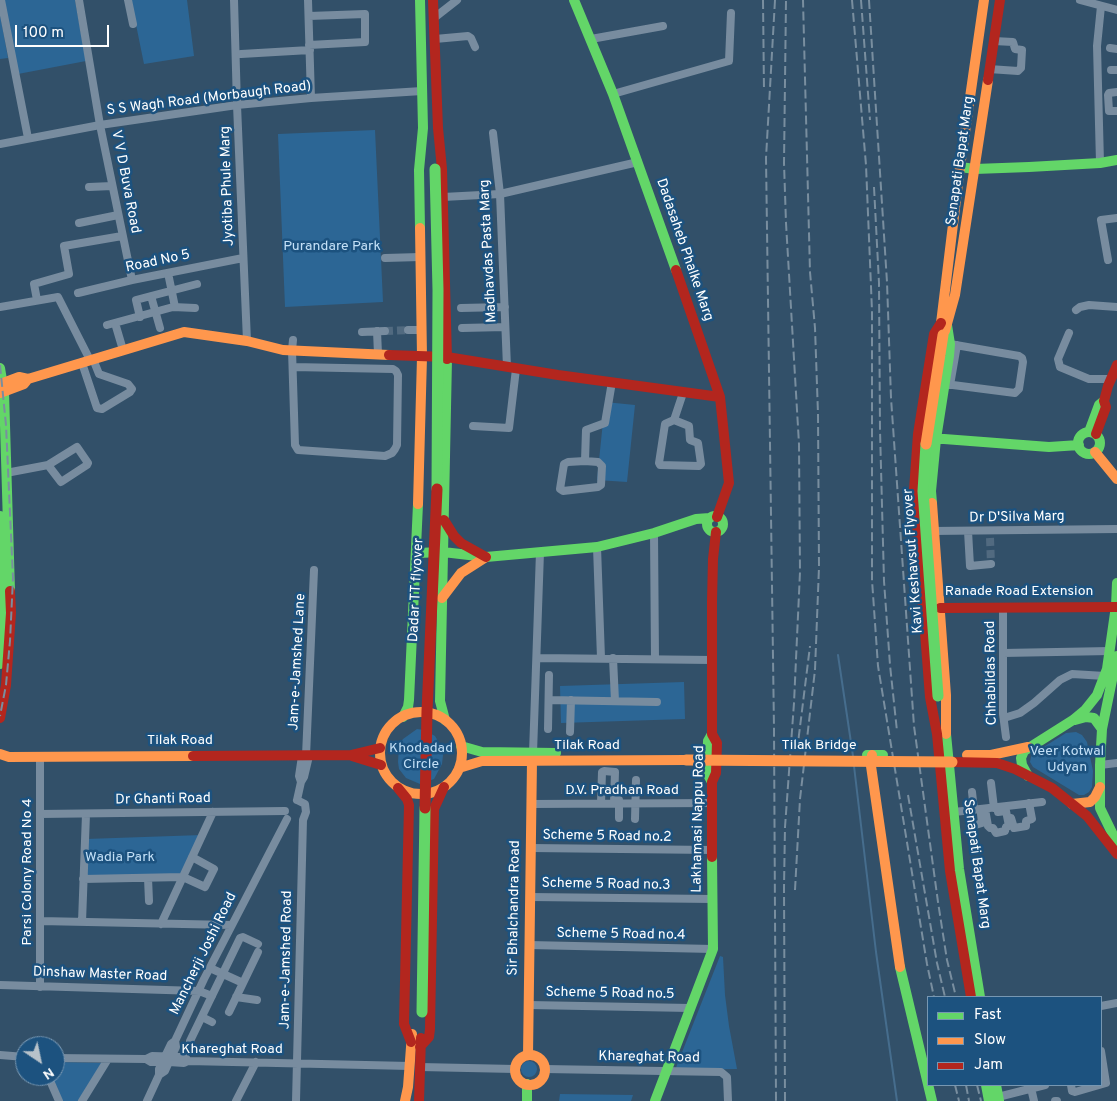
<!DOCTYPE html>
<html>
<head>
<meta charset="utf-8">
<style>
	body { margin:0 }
	#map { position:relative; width:1117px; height:1101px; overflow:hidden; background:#325069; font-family:Overpass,sans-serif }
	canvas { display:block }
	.legend { position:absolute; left:927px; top:996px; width:175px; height:90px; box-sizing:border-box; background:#1c527f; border:1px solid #7797b2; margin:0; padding:6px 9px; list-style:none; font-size:15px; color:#fff }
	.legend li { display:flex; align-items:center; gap:10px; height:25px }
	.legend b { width:25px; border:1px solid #7797b2 }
	.north { position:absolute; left:15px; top:1036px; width:50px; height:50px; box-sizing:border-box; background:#1c527f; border:1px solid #7797b2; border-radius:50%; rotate:146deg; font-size:14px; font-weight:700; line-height:20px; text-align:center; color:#fff }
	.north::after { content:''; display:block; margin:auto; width:18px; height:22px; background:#b7c2ca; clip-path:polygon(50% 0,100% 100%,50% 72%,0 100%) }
	.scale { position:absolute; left:15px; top:25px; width:94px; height:22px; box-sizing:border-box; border:2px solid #fff; border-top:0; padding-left:6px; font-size:15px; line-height:18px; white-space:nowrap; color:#fff; -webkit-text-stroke:4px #1c527f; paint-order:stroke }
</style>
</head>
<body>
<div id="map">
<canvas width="1117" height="1101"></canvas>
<ul class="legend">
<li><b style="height:6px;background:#63d668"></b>Fast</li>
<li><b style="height:6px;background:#ff974d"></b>Slow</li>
<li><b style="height:6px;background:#b3261e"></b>Jam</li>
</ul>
<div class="north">N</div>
<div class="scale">100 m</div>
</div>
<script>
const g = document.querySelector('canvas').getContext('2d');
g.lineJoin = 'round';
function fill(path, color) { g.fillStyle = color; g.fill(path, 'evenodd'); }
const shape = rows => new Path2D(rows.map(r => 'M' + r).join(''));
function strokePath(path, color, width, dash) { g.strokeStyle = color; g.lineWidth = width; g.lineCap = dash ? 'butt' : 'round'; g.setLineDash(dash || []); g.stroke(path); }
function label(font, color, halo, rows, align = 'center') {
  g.font = font + ' Overpass,sans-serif'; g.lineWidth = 5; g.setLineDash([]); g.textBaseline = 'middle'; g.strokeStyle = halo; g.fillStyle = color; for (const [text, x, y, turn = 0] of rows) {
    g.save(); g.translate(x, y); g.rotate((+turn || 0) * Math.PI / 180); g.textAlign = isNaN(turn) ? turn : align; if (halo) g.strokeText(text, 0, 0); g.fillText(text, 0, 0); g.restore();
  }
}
const green = shape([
	[4,0,75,0,86,61,18,74],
	[131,0,187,0,194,56,144,64],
	[0,14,8,58,0,59],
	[375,130,383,302,285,307,278,134],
	[605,402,635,405,627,482,597,480],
	[684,682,685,719,561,723,560,686],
	[417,729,424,730,435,736,442,748,443,755,442,764,434,779,420,784,406,778,399,769,398,762,399,746,403,739],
	[1076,732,1082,735,1087,742,1093,771,1092,787,1089,792,1084,795,1079,795,1033,767,1030,762,1031,757,1034,753,1066,733],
	[202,835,183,876,84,879,86,839],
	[720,956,723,957,725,995,729,1026,737,1069,675,1070],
	'521 1069a8 8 0 1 1 16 0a8 8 0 1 1-16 0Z',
	[55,1062,102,1063,78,1101,61,1101,50,1076,55,1076],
	[560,1094,633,1095,631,1101,559,1101]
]);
const stream = shape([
	[838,655,853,756],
	[854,766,876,952,897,1101]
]);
const streetTunnel = shape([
	[385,331,408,330],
	[990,538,991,564]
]);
const street = shape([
	[1,0,28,138],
	[79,0,100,125,132,280],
	[128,0,133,24],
	[234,0,237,105,247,341],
	[308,0,311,98],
	[1080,0,1117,10],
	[309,16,365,14,365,42,309,45],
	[434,18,457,0],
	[435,39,468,36,471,38,475,47],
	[591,39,663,26],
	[1110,48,1117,49],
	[241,54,310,50],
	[989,69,1018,71,1021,68,1022,50,1015,49,1013,42,994,41],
	[1111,70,1117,70],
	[1117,92,1109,93,1108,95,1109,111,1117,111],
	[613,94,729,61,731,13],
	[493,133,500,194,507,367],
	[0,144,100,125,237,105,311,98,422,91],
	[1100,163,1097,46,1101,6],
	[89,187,112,186],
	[443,197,500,194,638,162],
	[79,223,118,215],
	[385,258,420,257],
	[1108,260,1101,220,1117,218],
	[168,273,175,307],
	[78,293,132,280,243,258],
	[151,296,197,284],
	[37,300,34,284,69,274,64,246,122,236],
	[0,307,58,297,90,360],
	[461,308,505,307],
	[1076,310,1080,307,1089,305,1117,307],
	[140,317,136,300,151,296,160,328],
	[115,323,123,350],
	[107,325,173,307,195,308],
	[462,328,505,327],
	[408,330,421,330],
	[377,331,378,354],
	[362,332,385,331],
	[1069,333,1058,359,1060,367,1089,379,1111,379],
	[293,340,292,350,295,445,298,450,385,456,392,453,395,449,397,445,398,375,396,371,393,369,293,367],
	[82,363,97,408,102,409,130,392,132,389,128,384,99,374,93,359],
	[945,384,1015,393,1019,389,1023,362,1022,358,1019,356,950,344],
	[950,385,957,345],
	[674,420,689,426,690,440,698,443,701,464,699,466,660,465,659,463,665,424,674,420,683,393],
	[473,426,509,428,516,369],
	[585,461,598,462,602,466,601,485,598,487,563,491,560,489,564,464,568,462,585,461,586,430,605,423,612,382],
	[6,473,48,465,77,447,88,463,87,465,61,482,48,465],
	[932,531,1117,529],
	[968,531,970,566,991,564],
	[654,533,655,659],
	[597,547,601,658],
	[1003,607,1003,714,1006,737],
	[1003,653,1110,651],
	[537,658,712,660],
	[613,658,615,701],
	[549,700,657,702],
	[1004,718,1020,713,1034,703,1060,680,1072,674,1105,676],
	[548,729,549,675],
	[570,732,571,700],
	[533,753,540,552],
	[40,756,40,987],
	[306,756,314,570],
	[1100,765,1117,763],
	[301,782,299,776,302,756],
	[991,783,994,808],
	[972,792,974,810],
	[297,800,301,782,304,777,309,756],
	[619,800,619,818],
	[601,803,602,772,604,771,615,772,614,803],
	[531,804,712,803],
	[985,809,988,826,990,828,993,828,996,833,1005,831,1006,827,1009,826,1006,811,998,812],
	[954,812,1042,802],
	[40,814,285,811],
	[1011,818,1014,828,1026,826,1026,821,1032,819,1029,803],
	[635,819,636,780],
	[972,833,972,826,982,823,981,814],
	[531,848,712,850],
	[148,878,149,901],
	[83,879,183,877,205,887,214,869,192,857],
	[530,897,713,899],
	[40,921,231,925],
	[82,922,86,814],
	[161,924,213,812],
	[529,945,713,949],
	[210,968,243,983],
	[0,985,199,991,212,996],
	[236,997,257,1000],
	[529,1005,690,1008],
	[1101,1006,1117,1003],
	[229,1012,258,952],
	[202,1017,212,1022],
	[227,1049,195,1049,191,1047,190,1041,240,938,243,937,258,944],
	[0,1055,25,1057],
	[55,1058,146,1059,151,1062,169,1062,184,1063,188,1061,410,1066],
	[146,1059,152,1056,185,1057,188,1061],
	[420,1067,515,1069],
	[545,1069,721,1072,727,1077,728,1101],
	[159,1075,159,1069,171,1044,175,1041],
	[48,1076,59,1101],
	[1071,1085,1072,1091,1075,1092,1106,1083,1101,1051],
	[1031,1088,1034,1101],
	[998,1097,1045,1085],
	[82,1101,108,1059],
	[147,1101,159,1075,165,1071,169,1062,176,1047,175,1041,204,979,287,819],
	[236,1101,256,1062],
	[296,1101,303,820,306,812,305,804,297,800],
	[1055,1101,1057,1101]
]);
const fast = shape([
	[574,0,613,94,676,270],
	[960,167,975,169,1029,167,1100,163,1117,160],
	[420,228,419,170,423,128,420,0],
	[0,368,4,392,10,591],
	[1089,432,1099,405,1104,401],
	'1078 443a11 11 0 1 1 22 0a11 11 0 1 1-22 0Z',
	[931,438,1049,447,1079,445],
	[932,503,931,491,936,439,949,356,950,344,947,325],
	[0,516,4,612,0,664],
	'707 524a8 8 0 1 1 16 0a8 8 0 1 1-16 0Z',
	[417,553,443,552,486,557,597,547,654,533,696,519,710,518],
	[1117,656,1102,729,1100,765,1100,808,1117,843],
	[403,717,408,707,409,700,418,504],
	[445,720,440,701,447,359],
	[1075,720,1086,717,1094,718,1102,729],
	[712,734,708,741,707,773,712,782],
	[946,734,959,869,980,997],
	[461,746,482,752,556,753],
	[867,755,883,755],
	[1028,776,1022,765,1021,758,1024,751,1073,720,1085,710,1097,695,1107,669,1116,606,1117,583],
	[900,967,932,1101],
	[527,1084,527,1101],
	[986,1085,989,1101],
	[996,1085,999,1101],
	[655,1101,713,949,712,857]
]);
const slow = shape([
	[942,328,941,323,960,167,984,0],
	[945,331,955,295,988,80],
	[0,384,19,377,28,379],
	[0,393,24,384,28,379,184,332,247,341,283,350,389,355],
	[1095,452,1117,479],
	[932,503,946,695,946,734],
	[418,504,422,357,420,228],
	[442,598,461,573,486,557],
	'380 753a41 41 0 1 1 82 0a41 41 0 1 1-82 0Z',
	[0,754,9,757,193,756],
	[872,755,871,766,900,967],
	[967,755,991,755,1028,747],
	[459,768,482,761,686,760],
	[1072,804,1090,802,1095,797,1100,787],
	[528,1055,532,761],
	'515 1070a15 15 0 1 1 30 0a15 15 0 1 1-30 0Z',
	[405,1101,408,1087,412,1034]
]);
const jam = shape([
	[433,0,438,128,442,169,447,359],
	[988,80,1000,0],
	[676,270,720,397,729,483,717,517],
	[389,355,447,357,558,375,720,397],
	[1096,434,1106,407,1104,401,1108,386,1117,365],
	[444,520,454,536,461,543,486,557],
	[940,608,1117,607],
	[0,718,6,685,11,613,10,591],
	[937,734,950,871,971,997],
	[937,734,930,697,914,490,918,434,934,334,941,323],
	[193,756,351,755,380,748],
	[352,756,381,765],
	[952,762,997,763,1015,769,1052,788,1087,816,1117,854],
	[398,788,407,799,409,805,404,1024,411,1042],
	[712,857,712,782,716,773,717,743,712,734,712,601,713,559,716,532],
	[420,1047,429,1037,430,1029,434,809,444,787],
	[419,1101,421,1038]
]);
const rail = shape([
	[763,0,764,91],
	[775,0,766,158,774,729,776,1101],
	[852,0,866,165,872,311,872,580,878,666,927,964,934,997],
	[861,0,870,120],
	[869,0,887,282,891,398,914,726,938,902,947,960,956,997],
	[874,187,879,283,880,430,884,581,890,665,897,731],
	[0,365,6,425,13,578,10,641,6,685,0,716],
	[797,751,810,646],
	[908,795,937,963,945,997],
	[795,890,800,799,815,670,819,567,818,414,815,328,810,272,803,0],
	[955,1085,959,1101],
	[966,1085,969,1101],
	[977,1085,981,1101],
	[785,1101,784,887,785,827,794,703,800,572,799,444,786,223,784,163,786,0]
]);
const fastBridge = shape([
	[435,169,438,290,437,489],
	[926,444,923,491,938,696],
	[422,1012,425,808]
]);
const slowBridge = shape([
	[926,444,943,335],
	[686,760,952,762]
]);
const jamBridge = shape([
	[425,808,427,711,437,489]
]);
const streetNames = [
	["S S Wagh Road (Morbaugh Road)",209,99,-7],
	["Senapati Bapat Marg",961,161,-82],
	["V V D Buva Road",125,182,79],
	["Jyotiba Phule Marg",228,186,-92],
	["Dadasaheb Phalke Marg",684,250,71],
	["Madhavdas Pasta Marg",489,251,-93],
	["Road No 5",158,262,-12],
	["Dr D'Silva Marg",1017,518,-1],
	["Kavi Keshavsut Flyover",914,561,-94],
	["Dadar TT flyover",417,590,-87],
	["Ranade Road Extension",1019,592],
	["Jam-e-Jamshed Lane",298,662,-87],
	["Chhabildas Road",992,673,-91],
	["Tilak Road",180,741],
	["Tilak Road",587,746],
	["Tilak Bridge",819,746],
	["D.V. Pradhan Road",622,791],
	["Dr Ghanti Road",163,800,-1],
	["Lakhamasi Nappu Road",699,819,-89],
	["Scheme 5 Road no.2",607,837,1],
	["Senapati Bapat Marg",976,864,82],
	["Parsi Colony Road No 4",28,872,-90],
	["Scheme 5 Road no.3",606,885,1],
	["Sir Bhalchandra Road",515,908,-89],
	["Scheme 5 Road no.4",621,935,1],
	["Mancherji Joshi Road",204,954,-64],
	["Jam-e-Jamshed Road",287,960,-89],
	["Dinshaw Master Road",100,975,2],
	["Scheme 5 Road no.5",610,994,1],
	["Khareghat Road",232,1050],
	["Khareghat Road",649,1058,1]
];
const parkNames = [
	["Purandare Park",332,247],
	["Khodadad",421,749],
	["Circle",421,765],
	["Veer Kotwal",1067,752],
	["Udyan",1067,768],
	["Wadia Park",120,858]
];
fill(green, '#2c6695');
strokePath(stream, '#466d8d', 2);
strokePath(streetTunnel, '#516a80', 8, [8, 4]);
strokePath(street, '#788c9f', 8);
strokePath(fast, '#63d668', 10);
strokePath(slow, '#ff974d', 10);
strokePath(jam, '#b3261e', 10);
strokePath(rail, '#798e9f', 2, [9, 4]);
strokePath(fastBridge, '#63d668', 11);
strokePath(slowBridge, '#ff974d', 11);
strokePath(jamBridge, '#b3261e', 11);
label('14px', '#fff', '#1c527f', streetNames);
label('14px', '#c3e0f7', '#1c527f', parkNames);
</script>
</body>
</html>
